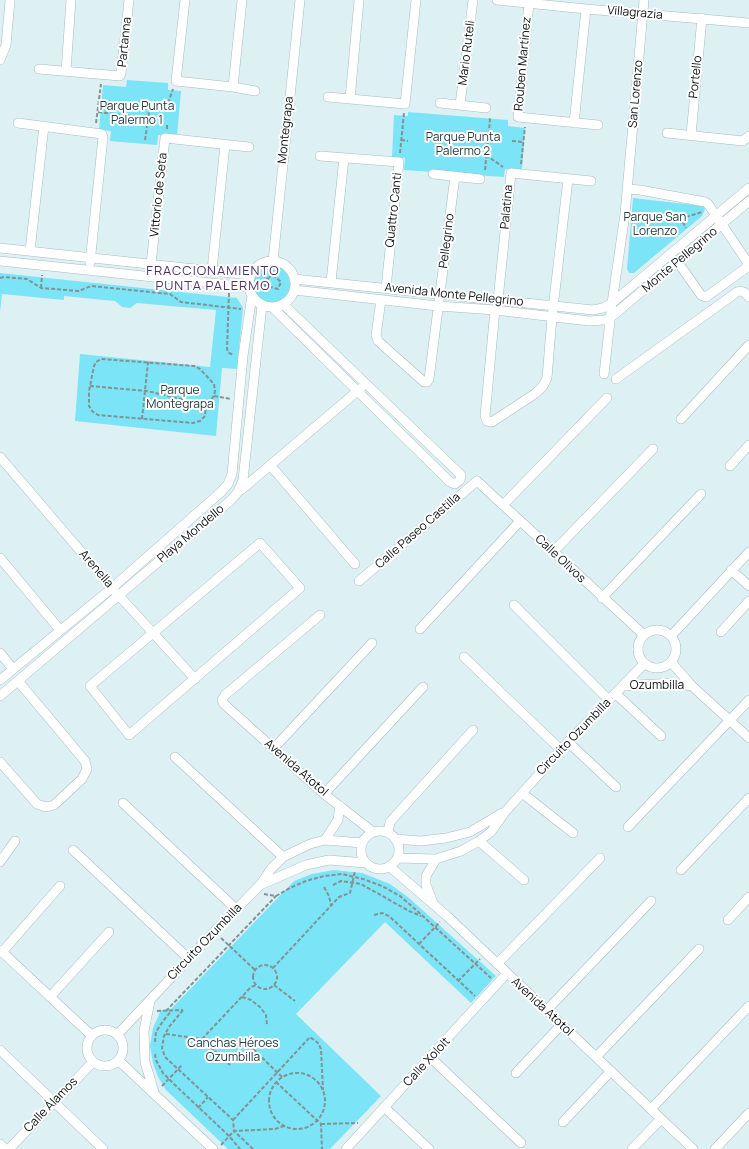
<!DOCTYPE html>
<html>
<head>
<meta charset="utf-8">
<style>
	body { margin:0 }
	canvas { display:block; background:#ddf0f4 }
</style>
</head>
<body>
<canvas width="749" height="1149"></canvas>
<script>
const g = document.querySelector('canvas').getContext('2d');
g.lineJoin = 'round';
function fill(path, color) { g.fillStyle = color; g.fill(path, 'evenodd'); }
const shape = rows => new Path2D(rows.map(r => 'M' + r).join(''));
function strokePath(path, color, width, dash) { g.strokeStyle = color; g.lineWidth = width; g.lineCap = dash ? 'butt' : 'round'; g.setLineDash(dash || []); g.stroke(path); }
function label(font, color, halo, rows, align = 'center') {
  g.font = font + ' Manrope,sans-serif'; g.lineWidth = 4; g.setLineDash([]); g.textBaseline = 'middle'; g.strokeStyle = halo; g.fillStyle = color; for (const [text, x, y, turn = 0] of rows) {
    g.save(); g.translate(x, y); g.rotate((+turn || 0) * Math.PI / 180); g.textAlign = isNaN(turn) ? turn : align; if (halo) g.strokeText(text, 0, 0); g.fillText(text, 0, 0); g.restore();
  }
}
const green = shape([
	[127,80,168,83,168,90,181,91,177,136,158,135,157,145,110,141,111,131,99,130,103,85,126,87],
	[408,112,508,120,508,126,525,128,522,170,505,169,504,177,404,170,405,158,392,157,394,115,408,116],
	[633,198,703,206,705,209,702,216,634,273,629,273,627,269],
	'252 284a19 19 0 1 1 38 0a19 19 0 1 1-38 0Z',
	[0,273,237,298,243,308,237,369,222,368,216,436,75,421,80,354,210,367,216,310,137,303,130,308,122,307,115,301,64,296,64,300,2,294,0,312],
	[334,870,362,873,390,884,409,898,496,976,471,1003,385,922,296,1014,381,1096,330,1149,228,1149,166,1090,158,1077,153,1063,150,1046,153,1028,161,1010,171,1009,294,881,312,874]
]);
const path = shape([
	[168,103,173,89],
	[98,112,148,118],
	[96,123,101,84],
	[167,129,167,123],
	[145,140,150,105],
	[401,140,408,141],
	[512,141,523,142],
	[400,153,404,113],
	[486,155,503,167],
	[521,164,525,127],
	[485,170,490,120,489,117],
	[686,217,702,212],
	[683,222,686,228],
	[0,278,4,277,27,279,41,288,79,291,91,286,170,294,181,302,241,309],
	[263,285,278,289,281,282,272,274,268,279],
	[41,288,42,275],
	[259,290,268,279,260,273],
	[229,293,227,349,229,353,234,355],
	[90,386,147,391,206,405,214,396,215,391,214,384,200,369,194,366,101,359,96,362,94,366,89,391,89,406,92,411,98,415,193,423,200,421,205,416,206,405],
	[214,396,231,399],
	[142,419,148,362],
	[333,885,341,881,361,884,409,911,421,916],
	[324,887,329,896,331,905],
	[264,894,276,896,292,887,306,881,324,876,342,874,363,879,382,886,400,896,415,909,491,978],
	[374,915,382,913,389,916,475,996],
	[221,938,255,970],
	[419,944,440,922],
	'253 977a12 12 0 1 1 24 0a12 12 0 1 1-24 0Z',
	[273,968,339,897,350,893,355,871],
	[458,981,480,959],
	[274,985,295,1001],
	[242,997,251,1000,260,1007,266,1015,267,1025],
	[183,1010,169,1027,164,1036,162,1048,165,1057,233,1120,234,1131,253,1149],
	[157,1011,183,1010],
	[166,1011,276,896],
	[166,1034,202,1039,230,1065],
	[202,1039,251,987,257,985],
	[155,1042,156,1032,163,1021,172,1010],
	[249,1045,282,1077],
	[155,1054,156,1060,163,1073,175,1085,229,1136,240,1149],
	'269 1101a28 28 0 1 1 56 0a28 28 0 1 1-56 0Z',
	[276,1082,321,1124,322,1149],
	[162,1086,182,1065],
	[198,1108,208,1097],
	[233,1120,310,1037,318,1043,321,1049,323,1090],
	[321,1124,358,1123],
	[221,1145,234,1131,275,1129,284,1126]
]);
const minor = shape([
	[185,0,176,81,233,87,255,91],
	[497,0,586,9,749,23],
	[529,3,518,117,598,125],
	[0,60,6,45,10,0],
	[39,69,120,76,121,74,129,0],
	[66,71,71,0],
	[233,87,242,0],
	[328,97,405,104,416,0],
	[350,99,359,0],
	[440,103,486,108],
	[460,105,473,0],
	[18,123,102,134,103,137,90,263],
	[574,123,586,9],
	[667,133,743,141,749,136],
	[691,135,702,18],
	[320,156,399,162,386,288],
	[433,174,480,179],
	[627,189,640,190,705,202,708,204,748,263,746,268,706,297,701,295,677,261],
	[0,248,250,275],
	[30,251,44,126],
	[0,261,249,287],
	[273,261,300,0],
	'249 284a23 23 0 1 1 46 0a23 23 0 1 1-46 0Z',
	[151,264,165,138,249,147],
	[212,270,225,145],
	[294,279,593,310,603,308,612,303,749,188],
	[331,282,344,158],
	[294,290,438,306,495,310,589,321,604,320,610,318,749,201],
	[381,300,376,335,378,341,424,382,427,382,429,379,455,176],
	[498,300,511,173,591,181],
	[272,307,450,482,455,484,460,480,461,475,283,304],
	[495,310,485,416,487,421,492,422,536,393,543,386,547,378,552,317,568,179],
	[604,374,612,303,625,214,644,0],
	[616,379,737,292,740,291,744,292,749,297],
	[681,419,749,345],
	[0,457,112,588,195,679],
	[270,465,355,564],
	[730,466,749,445],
	[241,490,361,388],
	[503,505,607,398],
	[260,543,300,588,129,735,90,686,260,543],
	[553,552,653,449],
	[0,558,60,630],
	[731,570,749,586],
	[359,581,477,481,644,635],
	[602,598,701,494],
	[514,605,609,700],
	[320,615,225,695,222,700,224,704,324,794,373,832],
	[420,629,520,521],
	'638 649a19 19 0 1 1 38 0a19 19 0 1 1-38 0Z',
	[721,632,749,601],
	[671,636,749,552],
	[0,653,13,669],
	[464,657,561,750],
	[671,662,692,686,749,738],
	[0,680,112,588,221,492,228,484,232,474,243,356,252,295],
	[623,686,672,683,692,686],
	[616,694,661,736],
	[0,696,230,501,238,492,243,480,262,305],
	[568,742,616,787],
	[273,749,372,643],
	[175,757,283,857],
	[0,762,37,804,46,807,54,805,82,779,87,769,85,761,18,681],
	[522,793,573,833],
	[324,794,423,687],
	[123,803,236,909],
	[628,827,749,700],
	'361 850a19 19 0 1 1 38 0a19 19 0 1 1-38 0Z',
	[388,833,390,822,473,730],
	[395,839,421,841,446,838,470,832,502,813],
	[325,840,338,820,340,806],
	[479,841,524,880],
	[73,850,189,959],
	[397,858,436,859,461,851,479,841,491,832,505,812,568,742,644,664],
	[0,862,15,841],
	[389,866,447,916,693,1149],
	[681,870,749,798],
	[260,885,306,865,329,860,366,863],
	[433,903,426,885,426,876,436,859],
	[728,920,749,897],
	[0,950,91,1035],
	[2,952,60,886],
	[497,964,600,858],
	[50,997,109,932],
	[150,1001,144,1031,145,1062,154,1092],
	[546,1011,651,901],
	'87 1048a18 18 0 1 1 36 0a18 18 0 1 1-36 0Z',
	[118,1034,214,932,260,885,271,869,283,857,310,844,325,840,362,843],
	[0,1050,103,1149],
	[596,1057,699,949],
	[431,1058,521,1143],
	[119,1061,213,1149],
	[516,1073,561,1025],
	[384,1107,429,1149],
	[651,1109,749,1006],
	[563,1122,611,1071],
	[0,1144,5,1149],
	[9,1149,93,1062],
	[346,1149,507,973],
	[632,1149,661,1119],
	[715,1149,749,1113]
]);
const streetNames = [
	["Villagrazia",635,13,5],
	["Partanna",125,42,-84],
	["Mario Ruteli",467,53,-83],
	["Rouben Martínez",523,64,-85],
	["Portello",696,77,-84],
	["San Lorenzo",636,94,-85],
	["Montegrapa",286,130,-84],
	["Vittorio de Seta",159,195,-84],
	["Palatina",507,207,-85],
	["Quattro Canti",394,210,-84],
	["Pellegrino",447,241,-83],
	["Monte Pellegrino",680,260,-40],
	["Avenida Monte Pellegrino",454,295,6],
	["Calle Paseo Castilla",418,531,-41],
	["Playa Mondello",191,534,-40],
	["Calle Olivos",560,559,43],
	["Arenella",96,569,49],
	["Ozumbilla",657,686],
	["Circuito Ozumbilla",574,737,-46],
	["Avenida Atotol",296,768,41],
	["Circuito Ozumbilla",205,942,-46],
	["Avenida Atotol",542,1007,43],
	["Calle Xololt",427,1062,-47],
	["Calle Álamos",51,1105,-46]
];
const parkNames = [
	["Parque Punta",137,107],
	["Palermo 1",137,121],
	["Parque Punta",463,138],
	["Palermo 2",463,152],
	["Parque San",655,218],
	["Lorenzo",655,232],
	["Parque",180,391],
	["Montegrapa",180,405],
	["Canchas Héroes",233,1044],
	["Ozumbilla",233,1058]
];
const neighbourhoodNames = [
	["FRACCIONAMIENTO",213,271],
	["PUNTA PALERMO",213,286]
];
fill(green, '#7ce4f7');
strokePath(minor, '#a8bbbe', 10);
strokePath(path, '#849294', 2, [4, 2]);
strokePath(minor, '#fff', 9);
label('12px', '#0a1112', '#fff', streetNames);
label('12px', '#233c40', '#fff', parkNames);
g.letterSpacing = '1px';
label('13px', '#4e3069', '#fff', neighbourhoodNames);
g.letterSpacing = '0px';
</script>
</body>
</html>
